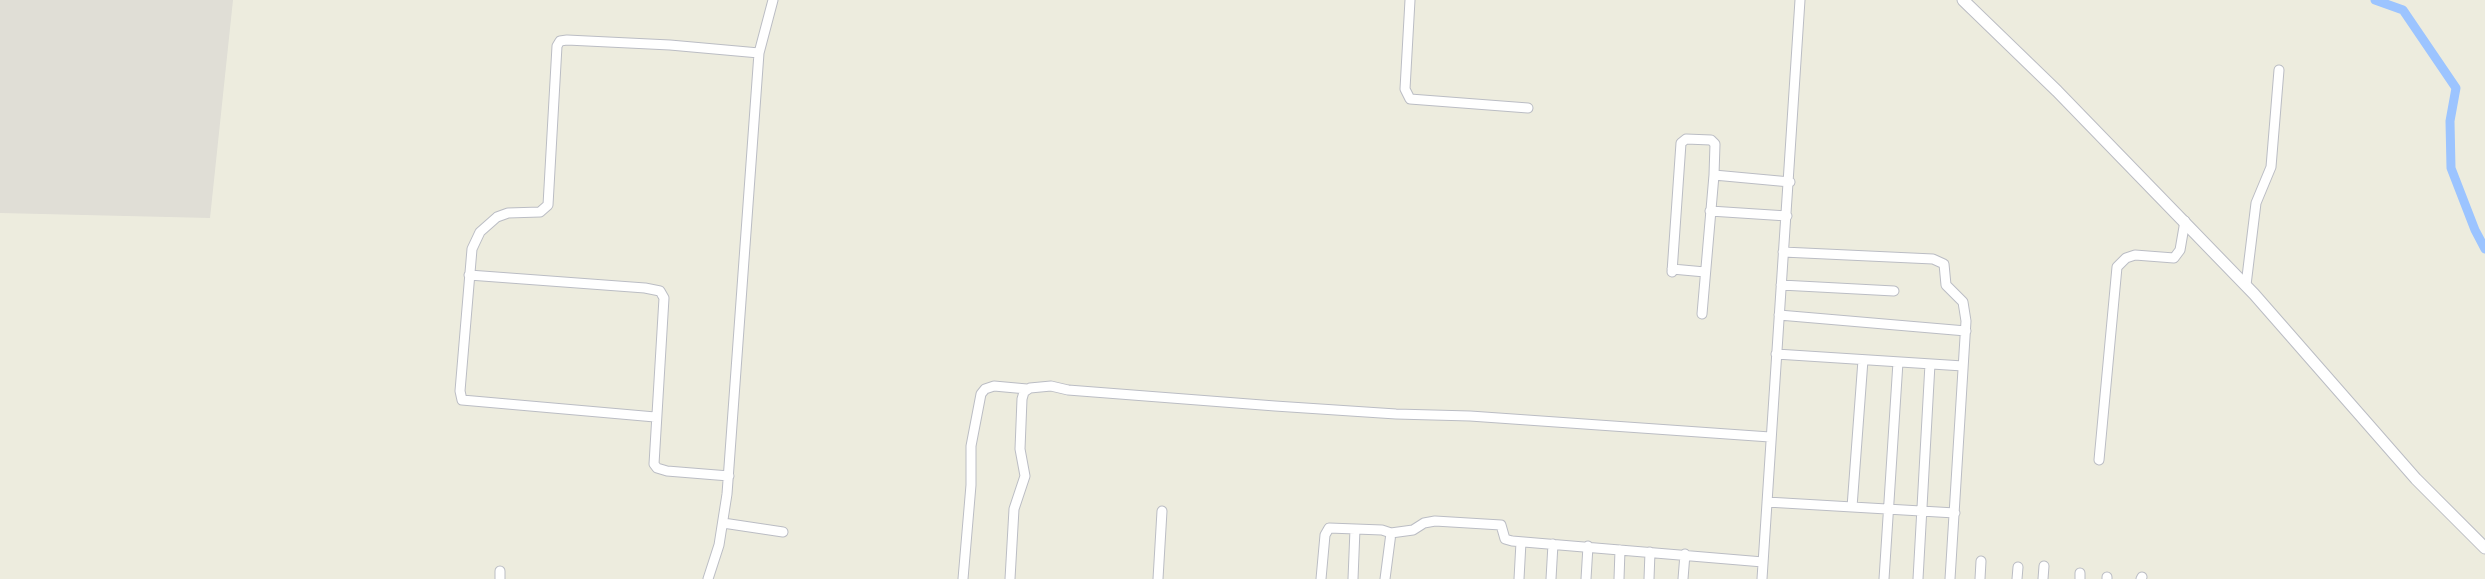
<!DOCTYPE html>
<html>
<head>
<meta charset="utf-8">
<style>
	body { margin:0 }
	canvas { display:block; background:#edecde }
</style>
</head>
<body>
<canvas width="2485" height="579"></canvas>
<script>
const g = document.querySelector('canvas').getContext('2d');
g.lineJoin = 'round';
function fill(path, color) { g.fillStyle = color; g.fill(path, 'evenodd'); }
const shape = rows => new Path2D(rows.map(r => 'M' + r).join(''));
function strokePath(path, color, width, dash) { g.strokeStyle = color; g.lineWidth = width; g.lineCap = dash ? 'butt' : 'round'; g.setLineDash(dash || []); g.stroke(path); }
const industrial = shape([
	[0,0,233,0,210,218,0,213]
]);
const canal = shape([
	[2375,0,2403,10,2456,88,2450,121,2451,168,2475,230,2485,249]
]);
const minor = shape([
	[1410,0,1405,89,1410,99,1528,108],
	[1714,175,1790,182],
	[1710,211,1787,216],
	[1783,252,1933,259,1944,264,1946,285,1963,302,1966,321,1950,579],
	[1672,269,1705,272],
	[1672,272,1681,143,1686,139,1711,140,1715,144,1714,175,1702,314],
	[469,275,645,288,660,291,664,298,654,464,657,468,667,471,729,476],
	[1781,285,1894,291],
	[2246,285,2256,203,2271,167,2279,70],
	[1779,315,1966,331],
	[1776,354,1963,366],
	[655,417,462,400,460,391,472,249,480,232,497,217,508,213,540,212,548,205,557,46,560,41,567,40,670,45,759,53],
	[2099,460,2117,267,2126,258,2135,255,2174,258,2180,250,2185,221],
	[1767,502,1955,513],
	[1852,507,1863,360],
	[723,523,783,532],
	[500,579,500,571],
	[708,579,719,545,727,494,759,53,773,0],
	[963,579,971,485,971,446,981,394,985,389,994,386,1027,389],
	[1010,579,1014,509,1025,476,1020,449,1022,399,1024,392,1030,388,1051,386,1068,390,1275,406,1396,414,1470,416,1770,437],
	[1158,579,1162,511],
	[1321,579,1325,535,1329,528,1382,530,1391,533],
	[1353,579,1355,529],
	[1385,579,1391,533,1413,530,1424,523,1435,521,1501,525,1505,539,1512,541,1763,562],
	[1519,579,1521,542],
	[1551,579,1553,544],
	[1586,579,1588,546],
	[1619,579,1620,550],
	[1649,579,1650,552],
	[1683,579,1685,554],
	[1762,579,1800,0],
	[1884,579,1898,362],
	[1918,579,1930,364],
	[1980,579,1981,561],
	[2017,579,2018,567],
	[2043,579,2044,566],
	[2080,579,2080,573],
	[2107,579,2107,577],
	[2141,579,2142,577]
]);
const tertiary = shape([
	[1963,0,2057,91,2254,294,2416,479,2485,548]
]);
fill(industrial, '#e0ded6');
strokePath(canal, '#9cc4ff', 9);
strokePath(minor, '#bbbdc4', 11);
strokePath(tertiary, '#bbbdc4', 13);
strokePath(minor, '#fff', 9);
strokePath(tertiary, '#fff', 11);
</script>
</body>
</html>
